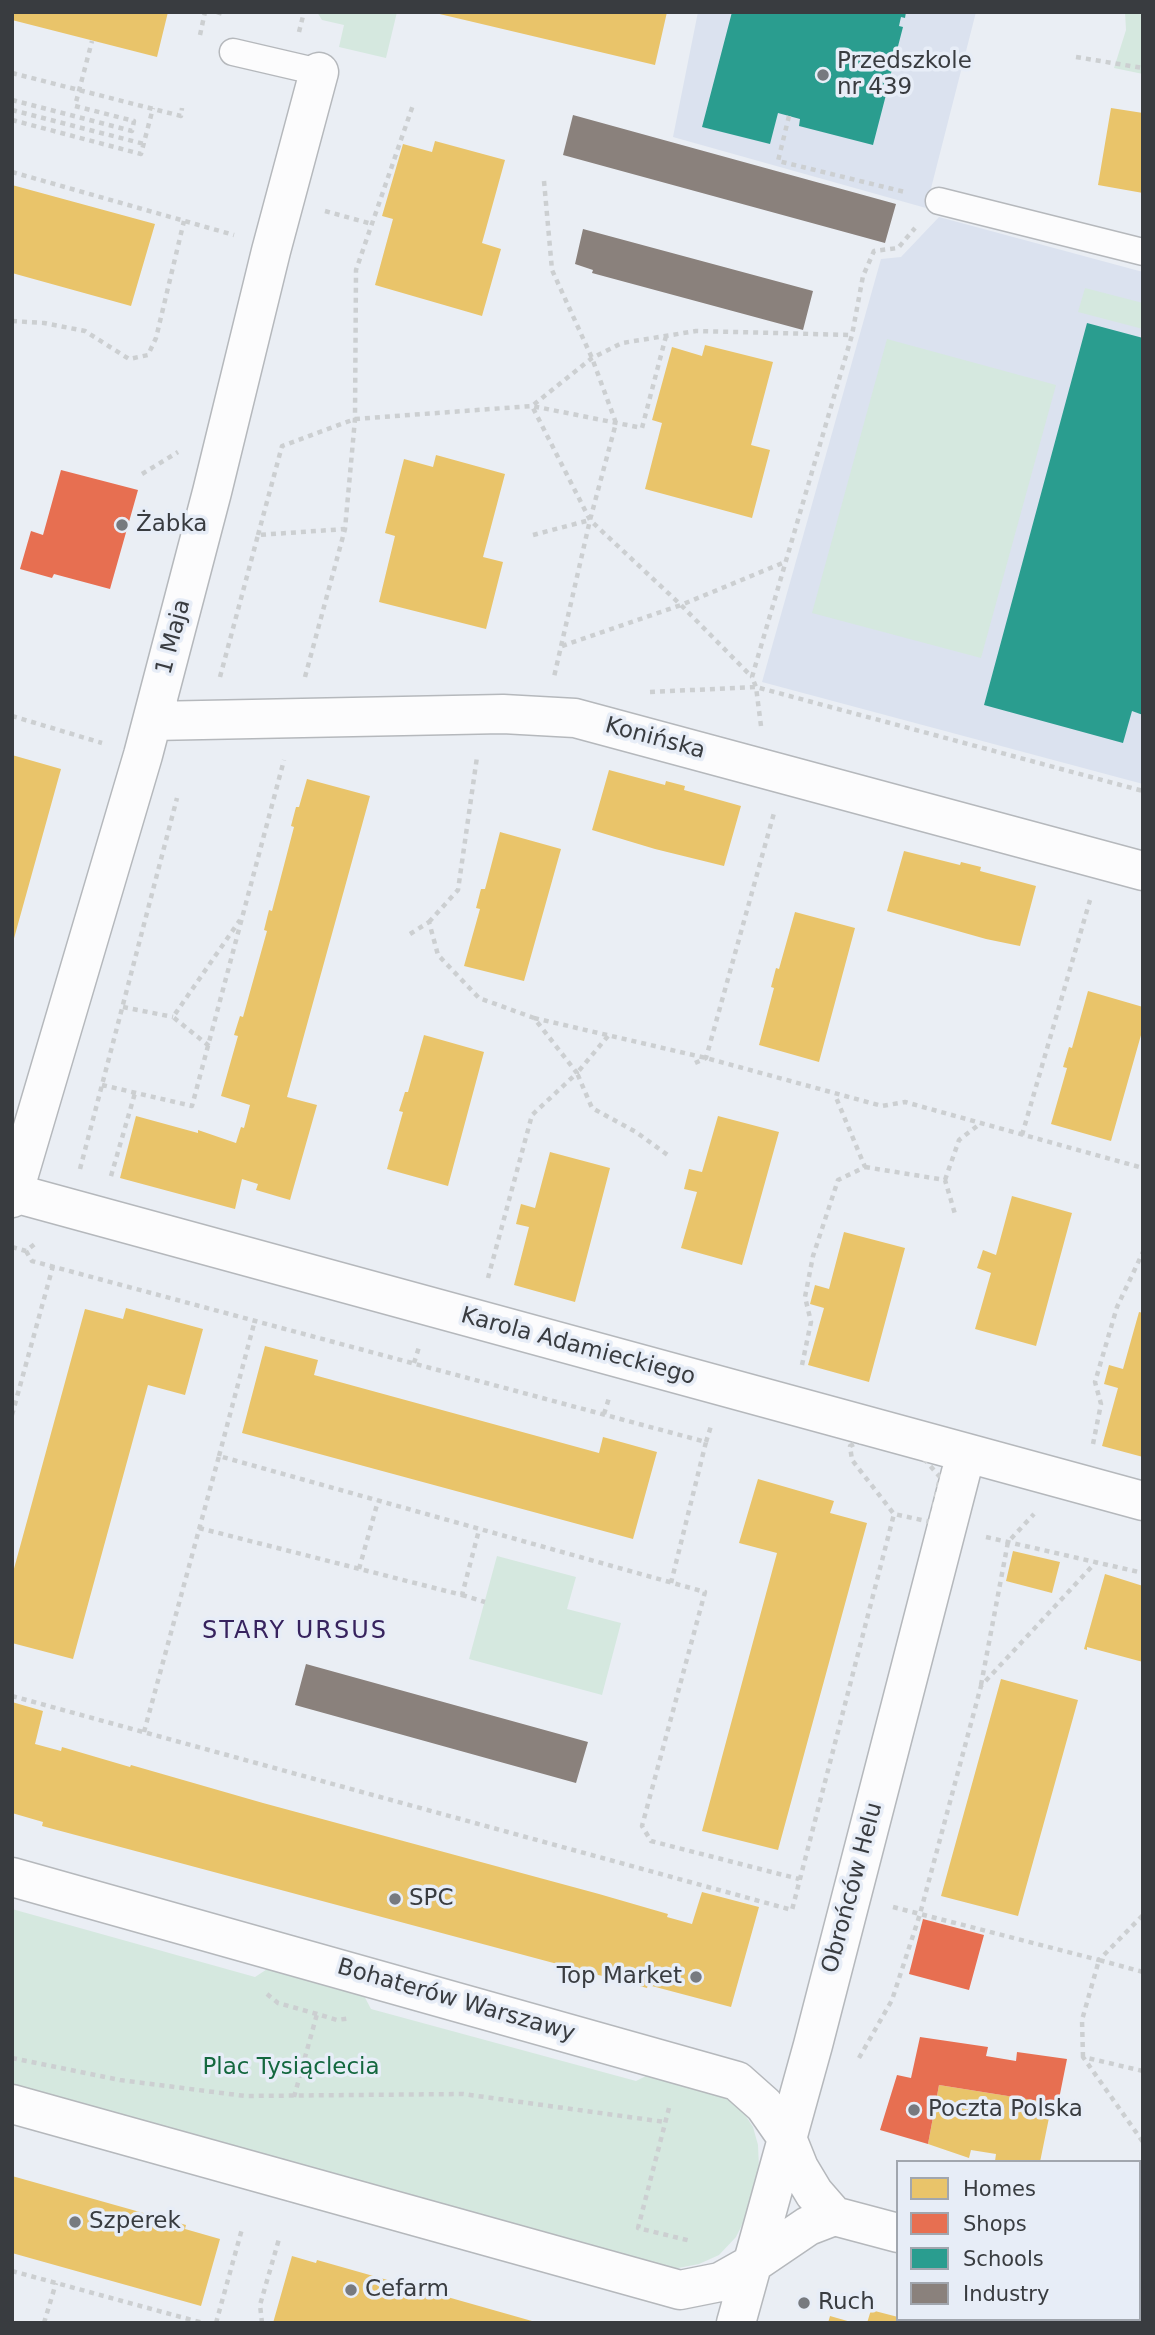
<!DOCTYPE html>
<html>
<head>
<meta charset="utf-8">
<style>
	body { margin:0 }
	#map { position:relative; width:1155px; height:2335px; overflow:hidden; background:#eaeef4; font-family:"DejaVu Sans",sans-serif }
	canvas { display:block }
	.frame { position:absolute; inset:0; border:14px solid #393c40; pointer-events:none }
	.legend { position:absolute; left:896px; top:2160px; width:245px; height:161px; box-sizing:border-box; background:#e7edf7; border:2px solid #a1a6ae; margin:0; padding:9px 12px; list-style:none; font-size:21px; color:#393c40 }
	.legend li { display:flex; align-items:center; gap:14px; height:35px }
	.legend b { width:35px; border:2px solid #a1a6ae }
</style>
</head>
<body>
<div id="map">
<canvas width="1155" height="2335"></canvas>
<div class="frame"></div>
<ul class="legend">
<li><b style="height:19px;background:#e9c46a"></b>Homes</li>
<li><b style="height:19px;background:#e76f51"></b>Shops</li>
<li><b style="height:19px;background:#2a9d8f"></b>Schools</li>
<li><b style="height:19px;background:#8a817c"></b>Industry</li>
</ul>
</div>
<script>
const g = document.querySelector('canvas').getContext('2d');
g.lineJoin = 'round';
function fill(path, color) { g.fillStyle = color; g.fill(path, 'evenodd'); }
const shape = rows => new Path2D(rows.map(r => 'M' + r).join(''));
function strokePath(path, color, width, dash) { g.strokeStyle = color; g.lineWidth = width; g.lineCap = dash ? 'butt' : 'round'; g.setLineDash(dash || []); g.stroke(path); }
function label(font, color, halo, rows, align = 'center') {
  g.font = font + ' "DejaVu Sans",sans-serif'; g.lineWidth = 7; g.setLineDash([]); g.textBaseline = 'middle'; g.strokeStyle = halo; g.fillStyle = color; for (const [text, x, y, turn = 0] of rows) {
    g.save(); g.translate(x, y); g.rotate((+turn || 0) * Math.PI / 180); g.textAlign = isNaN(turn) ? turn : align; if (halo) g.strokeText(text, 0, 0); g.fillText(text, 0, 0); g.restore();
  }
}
const built = shape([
	[698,12,976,12,926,208,673,137],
	[939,217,1143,272,1143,784,762,682,881,259,901,257]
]);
const green = shape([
	[317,12,397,12,386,58,339,47,344,25,322,20],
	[1125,12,1143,12,1143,74,1114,68,1126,30],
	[1085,288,1143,303,1143,329,1078,312],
	[887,339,1056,385,981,658,812,613],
	[497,1556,576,1577,567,1609,621,1623,602,1695,469,1659],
	[12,1909,255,1977,275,1964,360,1988,371,2009,636,2081,656,2071,715,2089,740,2107,753,2127,758,2145,759,2168,747,2215,736,2237,719,2255,699,2264,668,2270,12,2090]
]);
const homes = shape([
	[12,12,168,12,157,57,12,20],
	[431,12,667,12,655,65],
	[1111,108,1143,113,1143,193,1098,185],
	[435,141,505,160,482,243,501,249,482,316,375,285,393,219,382,216,403,144,432,152],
	[12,185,155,224,131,306,12,273],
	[705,345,773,362,751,445,770,450,752,518,645,489,662,423,652,420,672,347,702,356],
	[436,455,505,474,483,557,503,562,486,629,379,602,395,536,385,533,404,459,433,467],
	[12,755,61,769,13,942,12,942],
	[609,770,665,785,666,781,685,786,684,790,741,806,724,866,655,849,592,830],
	[307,779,370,796,287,1097,317,1105,290,1200,256,1190,258,1184,242,1179,235,1209,120,1178,136,1116,198,1133,198,1130,236,1143,241,1127,244,1128,250,1105,221,1096,238,1036,234,1035,240,1016,243,1017,267,931,264,930,269,910,272,911,294,827,291,826,296,807,299,807],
	[500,832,561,849,524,981,464,966,480,909,476,908,481,889,485,889],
	[904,851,960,865,961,862,981,867,980,871,1036,886,1020,946,986,939,887,911],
	[795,912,855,928,819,1062,759,1045,774,988,771,987,776,968,779,969],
	[1088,991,1143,1007,1143,1028,1111,1141,1051,1124,1067,1068,1063,1067,1069,1047,1072,1048],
	[424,1035,484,1052,448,1186,387,1169,403,1112,399,1111,405,1092,408,1092],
	[718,1116,779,1132,742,1265,681,1248,697,1192,684,1189,689,1169,702,1172],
	[550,1152,610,1168,575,1302,514,1285,529,1227,516,1224,521,1204,535,1208],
	[1012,1196,1072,1213,1036,1346,975,1329,991,1273,977,1268,983,1250,996,1255],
	[844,1232,905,1248,869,1382,808,1365,824,1308,810,1304,815,1285,829,1289],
	[126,1308,203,1329,185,1395,148,1385,73,1659,12,1643,12,1576,85,1309,123,1319],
	[1139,1312,1143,1313,1143,1457,1102,1446,1118,1388,1104,1384,1109,1365,1123,1369],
	[265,1346,318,1360,314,1375,599,1453,603,1437,657,1452,633,1539,242,1433],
	[758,1479,834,1501,830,1513,867,1523,778,1850,702,1831,777,1553,739,1543],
	[1013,1551,1060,1562,1052,1593,1006,1581],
	[1105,1574,1143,1586,1143,1662,1087,1647,1087,1650,1084,1649],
	[1001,1679,1078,1700,1018,1916,941,1896],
	[12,1702,43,1711,35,1744,61,1751,62,1747,130,1767,131,1765,263,1803,599,1894,668,1914,667,1917,692,1924,702,1892,759,1907,731,2007,648,1985,647,1988,42,1826,43,1822,12,1813],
	[939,2085,1052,2103,1040,2162,995,2161,996,2154,971,2150,969,2158,928,2144],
	[12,2176,186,2225,185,2229,220,2239,201,2306,12,2253],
	[292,2256,316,2263,317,2260,539,2323,273,2323],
	[871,2310,898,2317,898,2319,914,2323,867,2323],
	[830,2316,851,2322,851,2323,828,2323]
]);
const shops = shape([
	[61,470,138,490,110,589,54,574,52,578,20,569,31,531,43,535],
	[923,1919,984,1935,969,1990,909,1974],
	[920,2037,988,2047,986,2056,1016,2061,1017,2052,1067,2059,1058,2104,939,2085,928,2144,880,2130,897,2075,911,2078]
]);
const schools = shape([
	[732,12,906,12,905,18,901,17,899,26,903,27,889,81,885,80,882,89,887,91,873,145,799,126,800,119,778,113,770,144,702,127],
	[1087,323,1143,338,1143,715,1132,711,1123,743,984,705]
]);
const industry = shape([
	[573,115,896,204,885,243,563,155],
	[583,229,813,291,803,330,592,273,593,270,575,264],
	[306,1664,588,1742,576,1783,295,1705]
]);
const path = shape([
	[217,12,223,14],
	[299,32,304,12],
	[200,35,205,12],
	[1076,57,1143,68],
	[12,73,181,116,182,108],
	[12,100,132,131,134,121,75,106,92,41],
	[12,110,144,144],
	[789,116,778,161,905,192],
	[12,120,141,154,153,108],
	[12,172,234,235],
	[544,181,552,270,592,358,616,423,590,520,554,677],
	[325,211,372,224],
	[12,321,44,323,85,331,129,359,148,355,156,338,184,221],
	[666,336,642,428,532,406,590,520,681,605,752,677],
	[142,474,178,452],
	[258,535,282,446,355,419,532,406,592,358,622,343,696,331,852,335],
	[533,535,590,520],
	[562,646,681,605,785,562],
	[220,677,258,535,345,529],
	[305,677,345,529,355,419,356,270,413,105],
	[650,692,756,687,1143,791],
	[12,716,102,743],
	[761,726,756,687,752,677,852,335,863,276,874,251,898,248,915,228],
	[429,922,458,890,477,757],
	[410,934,429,922,438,955,479,998,534,1018,577,1073,532,1115,488,1278],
	[123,1007,173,1017],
	[534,1018,706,1058,882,1106,905,1102,1143,1168],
	[608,1036,577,1073,592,1108,636,1132,669,1156],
	[209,1046,173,1017,240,920],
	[695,1063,706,1058,774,813],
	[102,1085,192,1106,284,760],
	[1022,1135,1090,900],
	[865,1167,945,1180,955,1214],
	[80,1169,177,798],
	[111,1176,135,1093],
	[945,1180,959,1140,981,1123],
	[12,1247,26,1251,36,1243],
	[26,1251,32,1261,706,1442,671,1583],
	[414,1363,419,1347],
	[802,1365,811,1322,805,1297,813,1256,838,1180,865,1167,835,1095],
	[604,1414,609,1398],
	[12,1415,53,1266],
	[869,1437,919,1453,940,1477,931,1522,894,1514,852,1460,850,1446,869,1437],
	[706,1442,711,1426],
	[1093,1444,1101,1404,1095,1382,1117,1307,1143,1252],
	[219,1456,255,1320],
	[199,1528,462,1595,479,1530],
	[986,1537,1143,1573],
	[359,1569,378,1501],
	[462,1595,485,1602],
	[981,1685,1008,1542,1034,1514],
	[12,1696,792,1910,894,1514],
	[144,1732,219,1456,705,1592,642,1826,651,1841,799,1879],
	[893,1907,1099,1960,1143,1915],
	[267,1994,278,2003,317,2014,337,2020,351,2018],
	[1083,2057,1082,2020,1099,1960,1143,1972],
	[12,2058,120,2080,245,2096,463,2094,665,2122],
	[859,2058,892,2000,920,1914,981,1686,1096,1562],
	[1143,2071,1083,2057,1143,2142],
	[294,2097,317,2014],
	[669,2108,638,2228,691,2241],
	[12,2271,203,2323],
	[44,2323,56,2283],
	[216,2323,242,2229],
	[262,2323,260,2305,279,2239]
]);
const lane = shape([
	[233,52,319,72],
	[939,201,1143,252]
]);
const street = shape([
	[152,721,503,714,575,718,1143,871],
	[14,1193,1143,1501],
	[12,1198,143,755,212,492,271,251,319,72],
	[12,1877,737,2081,764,2105,787,2138,799,2168,814,2193,834,2216,898,2233],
	[12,2104,680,2290,720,2282,752,2264,808,2226,834,2216],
	[1139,2296,1143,2297],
	[736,2323,813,2045,966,1453]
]);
const markers = [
	[823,75,7,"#777a7f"],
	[122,525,7,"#777a7f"],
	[395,1899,7,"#777a7f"],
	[696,1977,7,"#777a7f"],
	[914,2110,7,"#777a7f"],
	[75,2222,7,"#777a7f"],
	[351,2290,7,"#777a7f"],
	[804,2303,7,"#777a7f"]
];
const poiNames = [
	["Przedszkole",837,62],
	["nr 439",837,88],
	["Żabka",136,525],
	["SPC",409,1899],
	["Top Market",682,1977,"right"],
	["Poczta Polska",928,2110],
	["Szperek",89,2222],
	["Cefarm",365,2290],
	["Ruch",818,2303]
];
const streetNames = [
	["1 Maja",174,637,-75],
	["Konińska",655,739,15],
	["Karola Adamieckiego",578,1347,15],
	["Obrońców Helu",853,1888,-75],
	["Bohaterów Warszawy",456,2001,16]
];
const parkNames = [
	["Plac Tysiąclecia",291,2068]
];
const neighbourhoodNames = [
	["STARY URSUS",295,1632]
];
fill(built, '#dbe2ef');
fill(green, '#d5e8df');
fill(homes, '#e9c46a');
fill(shops, '#e76f51');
fill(schools, '#2a9d8f');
fill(industry, '#8a817c');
strokePath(lane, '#b5b8bc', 29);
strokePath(street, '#b5b8bc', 41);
strokePath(path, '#cccfd1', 4.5, [5, 5]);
strokePath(lane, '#fcfcfd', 26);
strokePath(street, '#fcfcfd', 38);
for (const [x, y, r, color] of markers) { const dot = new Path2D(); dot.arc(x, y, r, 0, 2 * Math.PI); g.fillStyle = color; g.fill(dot); strokePath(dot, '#e7edf7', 2.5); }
label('23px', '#393c40', '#e7edf7', poiNames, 'left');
label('23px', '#393c40', '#e7edf7', streetNames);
label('23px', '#14683f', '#e7edf7', parkNames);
g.letterSpacing = '2px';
label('24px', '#37235e', '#e7edf7', neighbourhoodNames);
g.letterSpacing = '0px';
</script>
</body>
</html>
